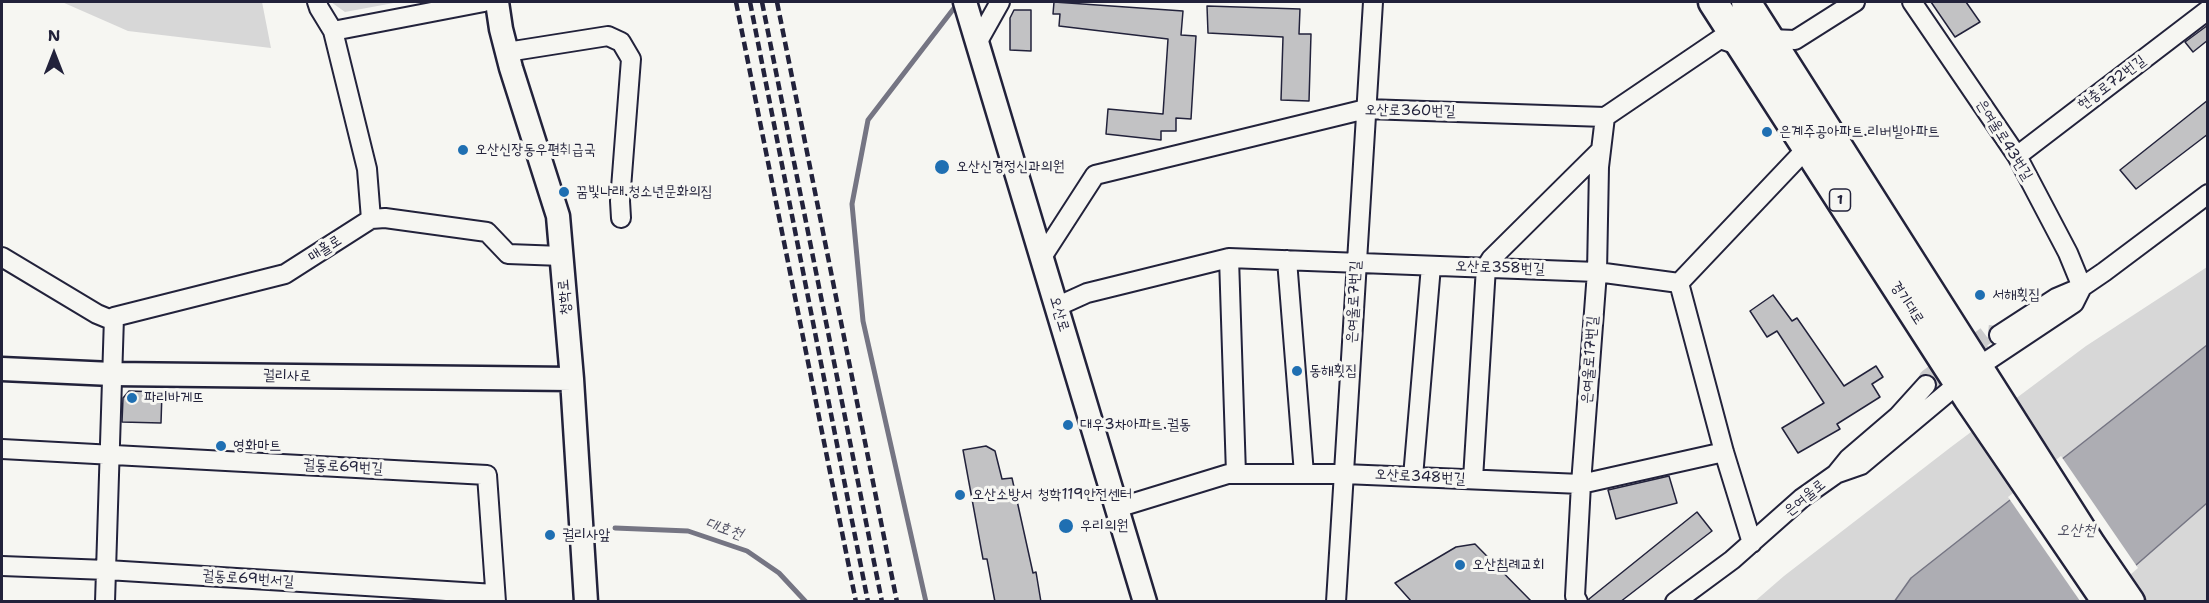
<!DOCTYPE html>
<html>
<head>
<meta charset="utf-8">
<style>
	body { margin:0 }
	#map { position:relative; width:2209px; height:603px; overflow:hidden; background:#f6f6f2; font-family:"Shantell Sans",sans-serif }
	canvas { display:block }
	.frame { position:absolute; inset:0; border:3px solid #22223b; pointer-events:none }
	.north { position:absolute; left:24px; top:24px; width:60px; height:60px; -webkit-text-stroke:4px #f6f6f2; paint-order:stroke; rotate:0deg; font-size:16px; font-weight:700; line-height:24px; text-align:center; color:#22223b }
	.north::after { content:''; display:block; margin:auto; width:21px; height:27px; background:#22223b; clip-path:polygon(50% 0,100% 100%,50% 72%,0 100%) }
</style>
</head>
<body>
<div id="map">
<canvas width="2209" height="603"></canvas>
<div class="frame"></div>
<div class="north">N</div>
</div>
<script>
const g = document.querySelector('canvas').getContext('2d');
g.lineJoin = 'round';
function fill(path, color) { g.fillStyle = color; g.fill(path, 'evenodd'); }
const shape = rows => new Path2D(rows.map(r => 'M' + r).join(''));
function strokePath(path, color, width, dash) { g.strokeStyle = color; g.lineWidth = width; g.lineCap = dash ? 'butt' : 'round'; g.setLineDash(dash || []); g.stroke(path); }
function label(font, color, halo, rows, align = 'center') {
  g.font = font + ' "Shantell Sans","Poor Story",sans-serif'; g.lineWidth = 6; g.setLineDash([]); g.textBaseline = 'middle'; g.strokeStyle = halo; g.fillStyle = color; for (const [text, x, y, turn = 0] of rows) {
    g.save(); g.translate(x, y); g.rotate((+turn || 0) * Math.PI / 180); g.textAlign = isNaN(turn) ? turn : align; if (halo) g.strokeText(text, 0, 0); g.fillText(text, 0, 0); g.restore();
  }
}
const green = shape([
	[62,2,262,2,271,48,128,31],
	[331,2,399,2,345,12],
	[2207,267,2207,601,1754,602,1784,576,1951,447,2086,346]
]);
const water = shape([
	[2207,345,2207,503,2095,601,1894,602,1911,578,2207,345]
]);
const pier = shape([
	[2061,456,2138,568,2099,602,2080,601,2008,497]
]);
const stream = shape([
	[615,528,688,531,747,551,779,573,806,602],
	[926,602,863,321,852,204,868,120,958,3]
]);
const building = shape([
	[1054,2,1183,11,1181,35,1196,36,1191,119,1176,118,1176,131,1161,131,1161,140,1106,134,1108,109,1163,114,1168,39,1059,26,1060,14,1053,14,1054,2],
	[1931,2,1966,2,1980,22,1955,37,1931,2],
	[1207,6,1300,9,1299,34,1311,34,1309,101,1281,100,1283,37,1208,33,1207,6],
	[1014,10,1031,10,1031,51,1010,50,1010,18,1014,10],
	[2208,25,2208,40,2193,52,2185,42,2208,25],
	[2208,100,2208,134,2136,189,2120,170,2208,100],
	[1773,295,1792,321,1797,318,1844,386,1876,366,1883,377,1872,384,1880,397,1837,424,1840,429,1798,453,1782,428,1824,403,1777,331,1767,337,1750,311,1773,295],
	[129,391,162,392,161,423,122,422,123,398,129,391],
	[986,446,995,451,1002,479,1012,478,1033,573,1036,572,1041,602,995,602,987,559,983,559,963,450,986,446],
	[1669,476,1677,503,1616,519,1608,490,1669,476],
	[1697,512,1712,531,1620,602,1589,602,1589,599,1697,512],
	[1475,544,1532,602,1412,602,1395,583,1456,547,1475,544]
]);
const minorTunnel = shape([
	[1988,334,1999,335,1992,343,1935,384,1926,385,1928,378,1988,334]
]);
const minor = shape([
	[1912,2,2017,156,2068,253,2082,287,2074,303,1978,367],
	[333,31,484,2],
	[977,43,1000,2],
	[507,52,608,36,621,42,631,59,620,201,621,218],
	[2017,156,2208,10],
	[371,219,385,218,487,232,508,254,562,256],
	[2,257,97,314,114,321],
	[1042,257,1095,175,1366,109,1605,117,1720,39,1741,46,1770,39,1795,40,1855,2],
	[1229,258,1236,474],
	[1287,260,1304,474],
	[1679,283,1807,148],
	[1056,307,1087,293,1229,258,1597,272,1679,283,1724,452,1752,543],
	[1999,335,2056,298,2082,287,2104,272,2208,194],
	[2,449,487,475,496,602],
	[1838,473,1861,465,1959,383],
	[1413,477,1431,266],
	[1473,479,1486,267,1491,259,1601,150],
	[1117,508,1228,474,1344,474,1581,484,1724,452],
	[2,566,107,570,495,594],
	[105,602,114,317,285,274,371,219,367,169,333,31,319,8,317,2],
	[1336,602,1373,2],
	[1578,602,1575,596,1581,484,1597,272,1599,167,1605,117],
	[1675,602,1732,560,1802,498,1836,474,1849,458,1898,416,1926,385]
]);
const tertiary = shape([
	[497,2,501,29,511,68,558,216,572,379,586,602],
	[965,2,1145,602],
	[2,369,112,374,572,379]
]);
const primary = shape([
	[1713,2,1968,398,2107,602],
	[1746,2,2091,545,2130,602]
]);
const rail = shape([
	[736,2,856,602],
	[750,2,868,602],
	[762,2,882,602],
	[777,2,897,602]
]);
const markers = [
	[1767,132,6,"#1f6fb2"],
	[463,150,6,"#1f6fb2"],
	[942,167,8,"#1f6fb2"],
	[564,192,6,"#1f6fb2"],
	[1980,295,6,"#1f6fb2"],
	[1297,371,6,"#1f6fb2"],
	[132,398,6,"#1f6fb2"],
	[1068,425,6,"#1f6fb2"],
	[221,446,6,"#1f6fb2"],
	[960,495,6,"#1f6fb2"],
	[1066,526,8,"#1f6fb2"],
	[550,535,6,"#1f6fb2"],
	[1460,565,6,"#1f6fb2"]
];
const shields = [
	[1840,200,21]
];
const shieldNames = [
	["1",1840,200]
];
const streetNames = [
	["현충로72번길",2112,83,-37],
	["오산로360번길",1410,111,1],
	["은여울로43번길",2004,140,58],
	["매홀로",325,249,-33],
	["오산로358번길",1500,268,2],
	["청학로",565,297,-95],
	["은여울로7번길",1354,302,-87],
	["경기대로",1907,303,57],
	["오산로",1059,314,73],
	["은여울로17번길",1590,360,-86],
	["궐리사로",287,376,1],
	["궐동로69번길",343,467,3],
	["오산로348번길",1420,477,3],
	["은여울로",1805,498,-39],
	["궐동로69번서길",248,579,4]
];
const poiNames = [
	["은계주공아파트.리버빌아파트",1779,132],
	["오산신장동우편취급국",475,150],
	["오산신경정신과의원",956,167],
	["꿈빛나래.청소년문화의집",576,192],
	["서해횟집",1992,295],
	["동해횟집",1309,371],
	["파리바게뜨",144,398],
	["대우3차아파트.궐동",1080,425],
	["영화마트",233,446],
	["오산소방서 청학119안전센터",972,495],
	["우리의원",1080,526],
	["궐리사앞",562,535],
	["오산침례교회",1472,565]
];
const waterNames = [
	["대호천",724,529,19],
	["오산천",2076,531]
];
fill(green, '#d7d7d7');
fill(water, '#adadb3');
strokePath(water, '#757583', 1.5);
fill(pier, '#f6f6f2');
strokePath(stream, '#757583', 5);
fill(building, '#c2c2c4');
strokePath(building, '#22223b', 1.5);
strokePath(minorTunnel, '#cccccd', 18, [18, 9]);
strokePath(minor, '#22223b', 22);
strokePath(tertiary, '#22223b', 27);
strokePath(primary, '#22223b', 33);
strokePath(minor, '#f6f6f2', 18);
strokePath(tertiary, '#f6f6f2', 22);
strokePath(primary, '#f6f6f2', 28);
strokePath(rail, '#22223b', 4.5, [9, 4.5]);
for (const [x, y, r, color] of markers) { const dot = new Path2D(); dot.arc(x, y, r, 0, 2 * Math.PI); g.fillStyle = color; g.fill(dot); strokePath(dot, '#f6f6f2', 2); }
for (const [x, y, w] of shields) { const box = new Path2D(); box.roundRect(x - w / 2, y - 11, w, 22, 4.5); g.fillStyle = '#f6f6f2'; g.fill(box); strokePath(box, '#22223b', 1.5); }
label('bold 14px', '#22223b', null, shieldNames);
label('15px', '#22223b', '#f6f6f2', streetNames);
label('15px', '#22223b', '#f6f6f2', poiNames, 'left');
label('italic 16px', '#535365', '#f6f6f2', waterNames);
</script>
</body>
</html>
